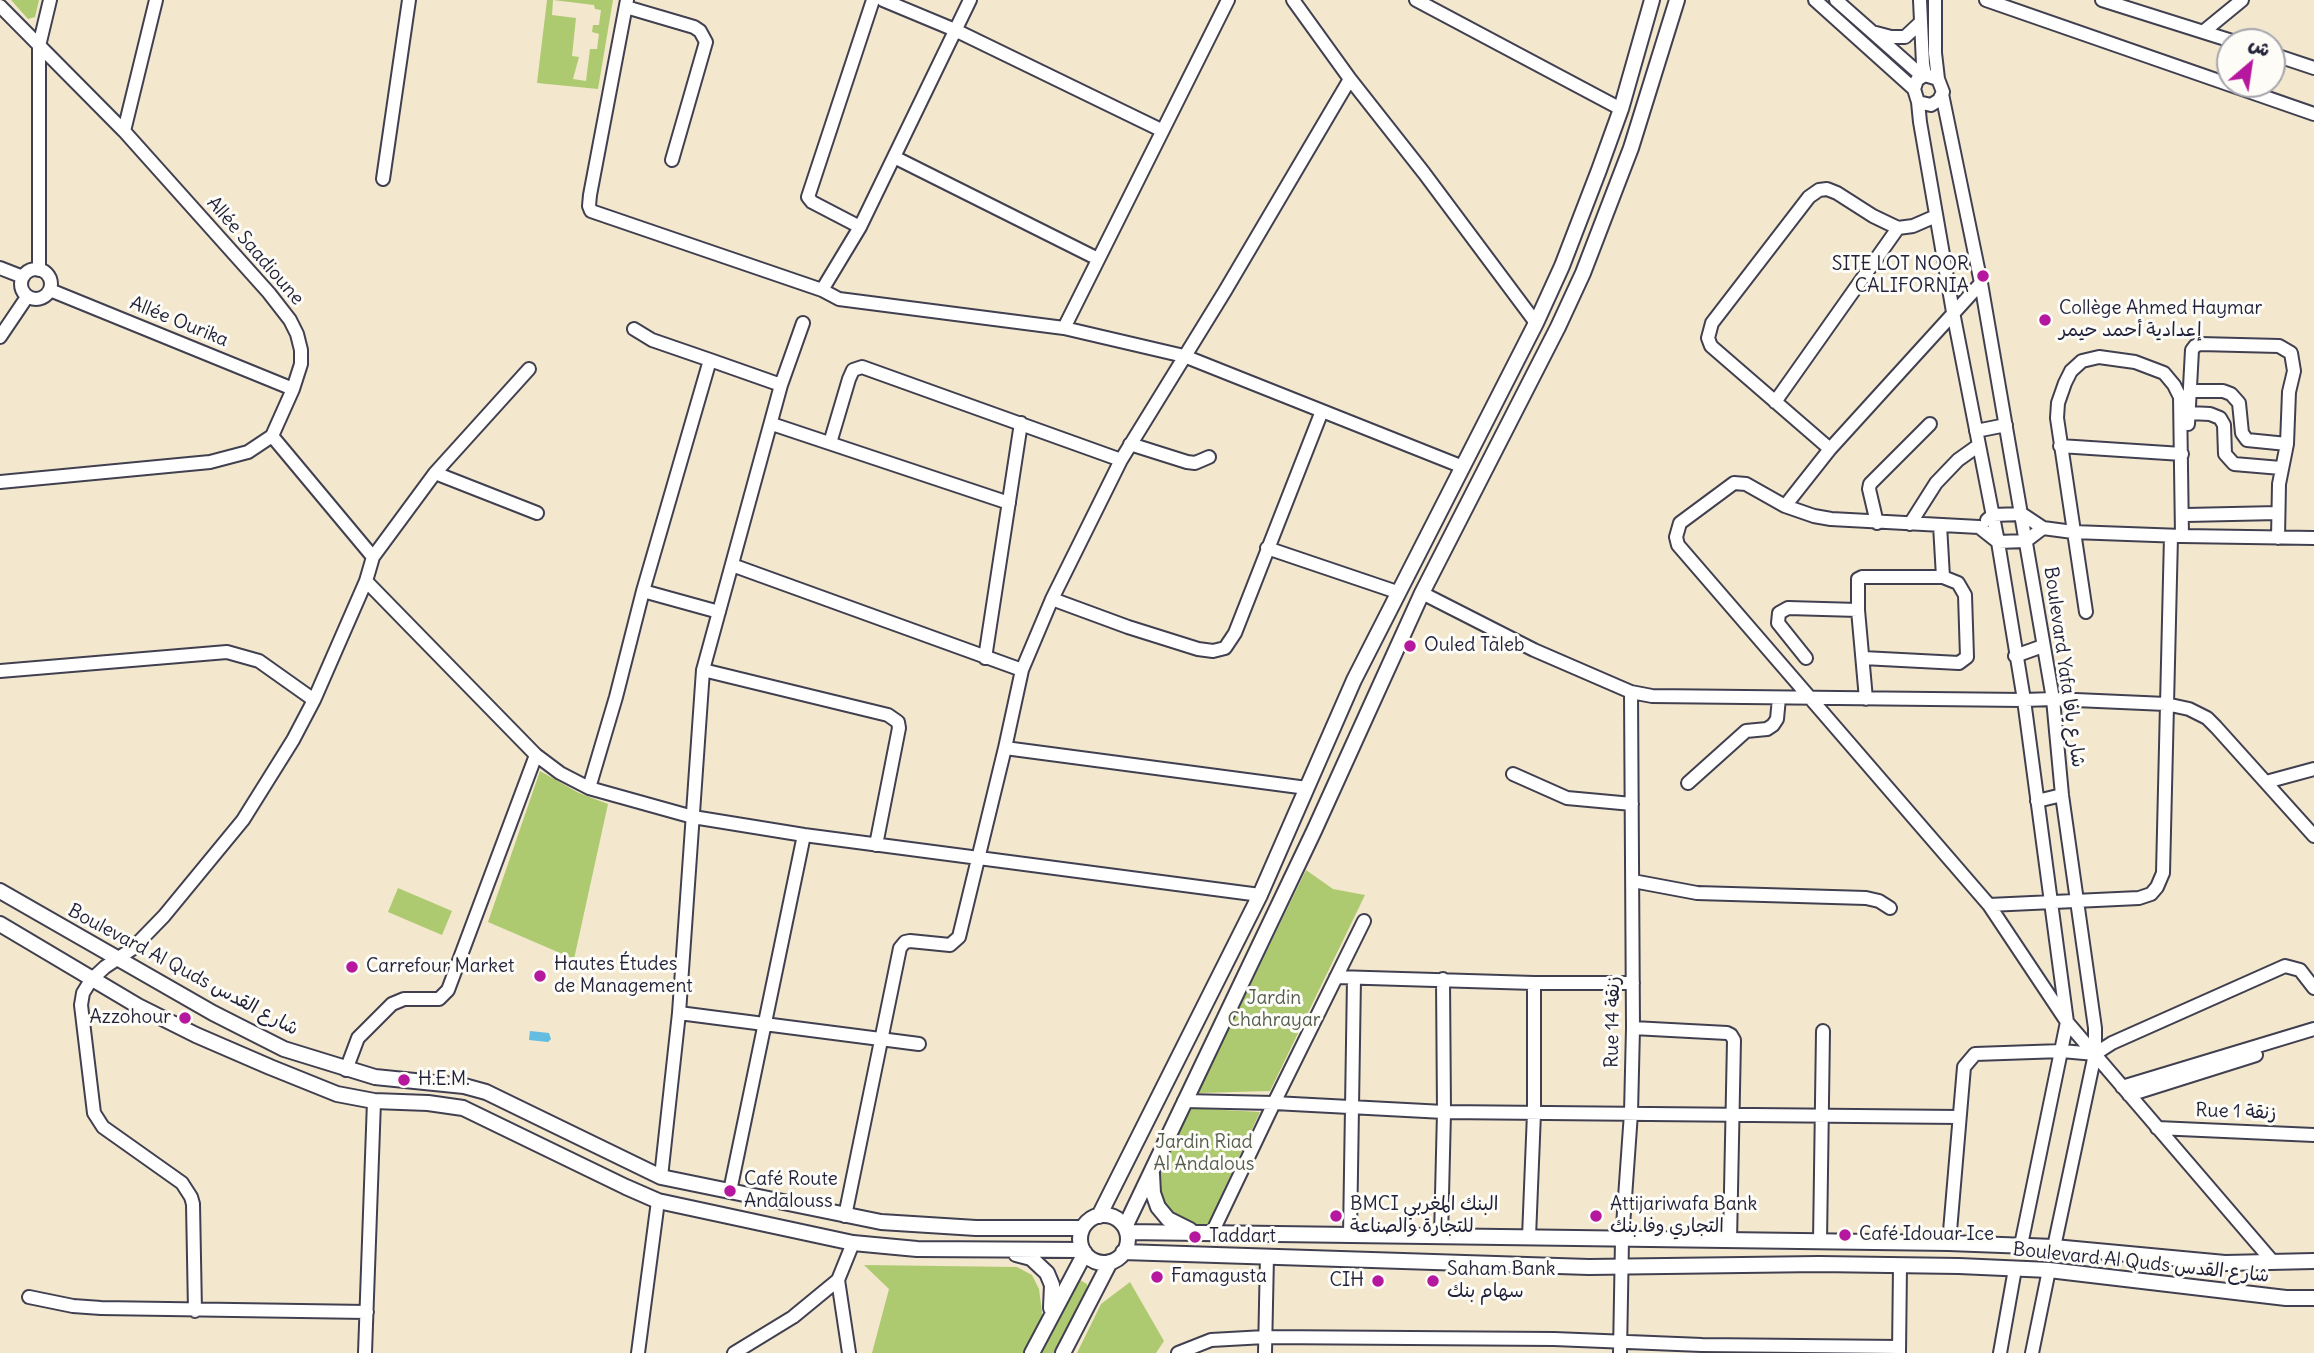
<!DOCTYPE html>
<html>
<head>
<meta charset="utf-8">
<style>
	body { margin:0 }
	#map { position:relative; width:2314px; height:1353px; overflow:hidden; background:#f3e7ce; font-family:Delius,"Playpen Sans Arabic",sans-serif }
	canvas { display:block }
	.north { position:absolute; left:2216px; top:28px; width:70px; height:70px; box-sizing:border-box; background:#fdfcf7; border:2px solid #a5a5ac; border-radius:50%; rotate:29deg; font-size:19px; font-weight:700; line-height:28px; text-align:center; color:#22223b }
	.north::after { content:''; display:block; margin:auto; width:24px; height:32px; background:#b5179e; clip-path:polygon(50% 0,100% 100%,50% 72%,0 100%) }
</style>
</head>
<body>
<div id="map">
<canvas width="2314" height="1353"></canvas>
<div class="north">ش</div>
</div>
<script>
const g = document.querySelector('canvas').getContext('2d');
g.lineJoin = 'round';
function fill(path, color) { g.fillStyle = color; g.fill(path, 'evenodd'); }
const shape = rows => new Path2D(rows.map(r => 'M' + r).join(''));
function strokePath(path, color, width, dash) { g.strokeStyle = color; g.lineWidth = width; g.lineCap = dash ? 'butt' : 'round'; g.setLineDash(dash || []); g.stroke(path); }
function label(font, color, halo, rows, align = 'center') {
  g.font = font + ' Delius,"Playpen Sans Arabic",sans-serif'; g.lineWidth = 6; g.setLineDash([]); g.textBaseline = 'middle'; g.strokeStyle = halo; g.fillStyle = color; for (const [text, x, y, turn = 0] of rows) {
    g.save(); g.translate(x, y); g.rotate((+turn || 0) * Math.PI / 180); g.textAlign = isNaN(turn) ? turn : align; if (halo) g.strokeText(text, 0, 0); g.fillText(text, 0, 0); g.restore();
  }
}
const green = shape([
	[11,0,39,0,35,17,28,19],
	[547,0,613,0,598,89,537,83],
	[553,0,594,5,595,9,601,10,599,25,593,25,592,32,599,34,597,49,590,49,586,81,573,79,579,57,572,56,576,18,552,15],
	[540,771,579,793,608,804,574,959,488,922],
	[1306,870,1333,889,1365,895,1270,1091,1198,1093],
	[398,888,452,911,442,935,388,912],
	[1187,1108,1260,1112,1208,1224,1196,1227,1168,1215,1159,1201,1157,1176],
	[864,1265,1017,1267,1032,1275,1039,1289,1043,1319,1027,1353,872,1353,889,1289],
	[1078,1279,1087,1284,1087,1287,1056,1353,1038,1353],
	[1130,1282,1164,1341,1156,1353,1077,1353,1101,1304]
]);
const water = shape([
	[530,1031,549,1033,551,1039,548,1042,529,1040]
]);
const minor = shape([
	[627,0,590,195,589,206,591,211,822,290,839,299,1064,328],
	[883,0,955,30,1161,130],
	[1228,0,1064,328,1184,356,1463,467],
	[1293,0,1350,79,1424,173,1536,323],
	[1416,0,1621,109],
	[1815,0,1914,89],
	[1836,0,1922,76],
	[1920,0,1923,64,1925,75],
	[1935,0,1935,53,1938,79,1943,92,1939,100,1931,105,1918,102,1914,89,1917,80,1925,75,1938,79],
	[1986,0,2314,114],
	[2102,0,2235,42],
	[0,6,124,131,269,293,290,320,297,334,301,350,301,364,293,389,272,436,248,452,210,462,0,482],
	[626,7,694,27,700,31,706,42,672,160],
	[2203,32,2242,0],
	[1876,33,1891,37,1905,37,1921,22],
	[2272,54,2314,68],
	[1942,94,1981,283,2053,699,2062,795,2095,1028,2095,1054,2054,1247],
	[1918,102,1920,122,1953,312,1998,542,2024,700,2067,1022,2021,1245],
	[124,131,156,0],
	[894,157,1098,259],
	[383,179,409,0],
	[860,227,812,202,808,197,873,0],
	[0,268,23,277],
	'21 284a15 15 0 1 1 30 0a15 15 0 1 1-30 0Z',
	[39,270,39,46,50,0],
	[1981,283,1830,449,1785,506,1814,516,1831,519,1979,527,1998,542,2026,541,2043,528],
	[50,290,293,389],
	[822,290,860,227,970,0],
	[0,337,27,297],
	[710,360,781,385],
	[2190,391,2223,391,2231,394,2239,403,2242,433,2247,440,2287,444],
	[1775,402,1898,228],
	[2189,413,2210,414,2220,418,2224,425,2225,454,2234,464,2281,468],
	[772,424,1009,503],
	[2188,424,2192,350,2195,346,2200,344,2279,346,2291,353,2294,371,2289,392,2287,444,2279,484,2278,538],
	[1976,431,2006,425],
	[272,436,373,557],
	[830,443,849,379,853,370,862,367,1121,460],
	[1130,444,1187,462,1195,463,1209,457],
	[2060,446,2182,454],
	[1830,449,1711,346,1708,338,1712,323,1809,197,1819,190,1827,189,1837,193,1873,216,1898,228,1913,226,1936,216],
	[435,473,537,513],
	[1785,506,1746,484,1734,483,1680,523,1676,537,1678,545,1989,905,2139,898,2151,894,2157,887,2163,873,2171,536],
	[2186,515,2278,513],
	[1987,520,1993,515,2022,514,2043,528,2073,532,2182,536,2314,538],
	[1877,523,1869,489,1870,484,1930,424],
	[1910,524,1936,483,1958,460,1979,445],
	[1267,548,1397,592],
	[732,565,1022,670],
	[366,581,536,755,560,773,589,788,693,817,804,835,1260,895],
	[643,591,719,612],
	[1422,593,1534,650,1631,692,1652,696,2024,700,2053,699,2166,704,2189,709,2207,718,2216,727,2314,836],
	[1052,599,1128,627,1198,649,1213,651,1225,648,1235,633,1322,411],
	[2086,612,2057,418,2058,403,2065,383,2071,371,2082,361,2099,357,2135,362,2164,373,2174,385,2180,397,2182,536],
	[2015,656,2043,646],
	[985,658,1021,423],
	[1806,658,1778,623,1779,613,1788,608,1858,610],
	[1863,658,1959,663,1967,657,1965,595,1958,583,1943,577],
	[703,670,888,715,898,722,899,728,876,845],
	[0,671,227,652,259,661,314,700],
	[1866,699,1858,610,1858,579,1862,577,1943,577,1940,525],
	[1513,774,1567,798,1632,804],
	[2266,782,2314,769],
	[1688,783,1746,731,1767,729,1773,725,1777,719,1779,698],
	[589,788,616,697,643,591,710,360,652,340,634,329],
	[1307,788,1005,748,1022,670,1052,599,1121,460,1225,291,1350,79],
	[2037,801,2062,795],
	[1633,881,1697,893,1866,898,1879,901,1890,908],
	[1989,905,2067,1022,2273,1262],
	[1336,977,1534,983,1633,983],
	[679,1013,919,1044],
	[1633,1028,1727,1033,1731,1035,1734,1040,1730,1241],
	[346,1070,358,1038,392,1004,404,999,439,999,448,990,536,755],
	[2122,1087,2314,1029],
	[2129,1095,2256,1055],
	[1184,1101,1274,1103,1444,1112,1959,1117],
	[2157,1128,2314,1135],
	[661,1177,679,1013,703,670,781,385,803,323],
	[730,1191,804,835],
	[845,1216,900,948,905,942,910,941,950,945,959,937,1005,748],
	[1212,1233,1274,1103,1364,921],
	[1350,1236,1354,978],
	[1441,1237,1444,1112,1443,979],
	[1529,1237,1534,1113,1534,983],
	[1820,1242,1823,1031],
	[1949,1243,1964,1067,1975,1054,2062,1051,2095,1054,2112,1043,2285,966,2300,970,2314,988],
	[29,1297,73,1306,101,1308,367,1312],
	[195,1311,193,1204,191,1197,182,1183,103,1127,94,1113,81,1005,83,993,91,980,105,967,132,949,164,916,243,820,293,740,314,700,366,581,373,557,435,473,529,369],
	[365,1353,374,1101],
	[638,1353,658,1201],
	[734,1353,793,1317,838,1280],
	[849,1353,838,1280,853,1243],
	[1178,1353,1211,1340,1265,1337,1554,1339,1702,1345,1899,1347],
	[1265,1353,1267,1256],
	[1620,1353,1622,1240,1631,1113,1633,1028,1631,692],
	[1899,1353,1900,1266],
	[2000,1353,2015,1269],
	[2032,1353,2049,1270]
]);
const major = shape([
	[0,891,213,1013,284,1049,375,1077,464,1086,486,1092,661,1177,881,1222,976,1228,1082,1228],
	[0,924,138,1006,196,1035,270,1067,337,1094,374,1101,428,1103,463,1108,626,1187,658,1201,853,1243,917,1249,1083,1250],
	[1152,1174,1153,1193,1158,1207,1168,1219,1190,1230],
	'1080 1239a24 24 0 1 1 48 0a24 24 0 1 1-48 0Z',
	[1099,1216,1260,895,1354,680,1536,323,1562,266,1599,170,1621,109,1652,0],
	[1125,1227,1314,831,1422,593,1558,327,1583,273,1631,148,1677,0],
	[1127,1232,1949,1243,2054,1247,2225,1263,2314,1261],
	[1123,1252,1589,1267,1819,1264,1959,1266,2049,1270,2286,1298,2314,1298],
	[1016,1254,1031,1258,1047,1273,1052,1285,1051,1308],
	[1032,1353,1085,1253],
	[1063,1353,1110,1262]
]);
const markers = [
	[1983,276,7,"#b5179e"],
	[2045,320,7,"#b5179e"],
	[1410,646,7,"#b5179e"],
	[352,967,7,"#b5179e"],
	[540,976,7,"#b5179e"],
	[185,1018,7,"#b5179e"],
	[404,1080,7,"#b5179e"],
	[730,1191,7,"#b5179e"],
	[1336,1216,7,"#b5179e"],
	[1596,1216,7,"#b5179e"],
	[1845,1235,7,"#b5179e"],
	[1195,1237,7,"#b5179e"],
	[1157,1277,7,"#b5179e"],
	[1378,1281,7,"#b5179e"],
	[1433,1281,7,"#b5179e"]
];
const streetNames = [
	["Allée Saadioune",255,251,49],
	["Allée Ourika",179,322,22],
	["Boulevard Yafa شارع يافا",2064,667,82],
	["Boulevard Al Quds شارع القدس",183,970,28],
	["Rue 14 زنقة",1613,1022,-89],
	["Rue 1 زنقة",2236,1112,2],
	["Boulevard Al Quds شارع القدس",2141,1263,6]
];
const poiNames = [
	["SITE LOT NOOR",1969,265,"right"],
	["CALIFORNIA",1969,287,"right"],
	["Collège Ahmed Haymar",2059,309],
	["إعدادية أحمد حيمر",2059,331],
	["Ouled Taleb",1424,646],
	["Hautes Études",554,965],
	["de Management",554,987],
	["Carrefour Market",366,967],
	["Azzohour",171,1018,"right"],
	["H.E.M.",418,1080],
	["Café Route",744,1180],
	["Andalouss",744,1202],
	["BMCI البنك المغربي",1350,1205],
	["للتجارة والصناعة",1350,1227],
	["Attijariwafa Bank",1610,1205],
	["التجاري وفا بنك",1610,1227],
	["Café Idouar Ice",1859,1235],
	["Taddart",1209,1237],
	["Saham Bank",1447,1270],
	["سهام بنك",1447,1292],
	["Famagusta",1171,1277],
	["CIH",1364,1281,"right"]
];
const parkNames = [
	["Jardin",1274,999],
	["Chahrayar",1274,1021],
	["Jardin Riad",1204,1143],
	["Al Andalous",1204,1165]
];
fill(green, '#aeca70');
fill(water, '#62bde0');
strokePath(minor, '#414051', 16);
strokePath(major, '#414051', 18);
strokePath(minor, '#fff', 12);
strokePath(major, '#fff', 14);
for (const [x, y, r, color] of markers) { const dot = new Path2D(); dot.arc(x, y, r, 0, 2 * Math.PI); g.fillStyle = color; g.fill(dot); strokePath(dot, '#fdfcf7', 2.5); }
label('19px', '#22223b', '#fdfcf7', streetNames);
label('19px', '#22223b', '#fdfcf7', poiNames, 'left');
label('19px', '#535d4e', '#fdfcf7', parkNames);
</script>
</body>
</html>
